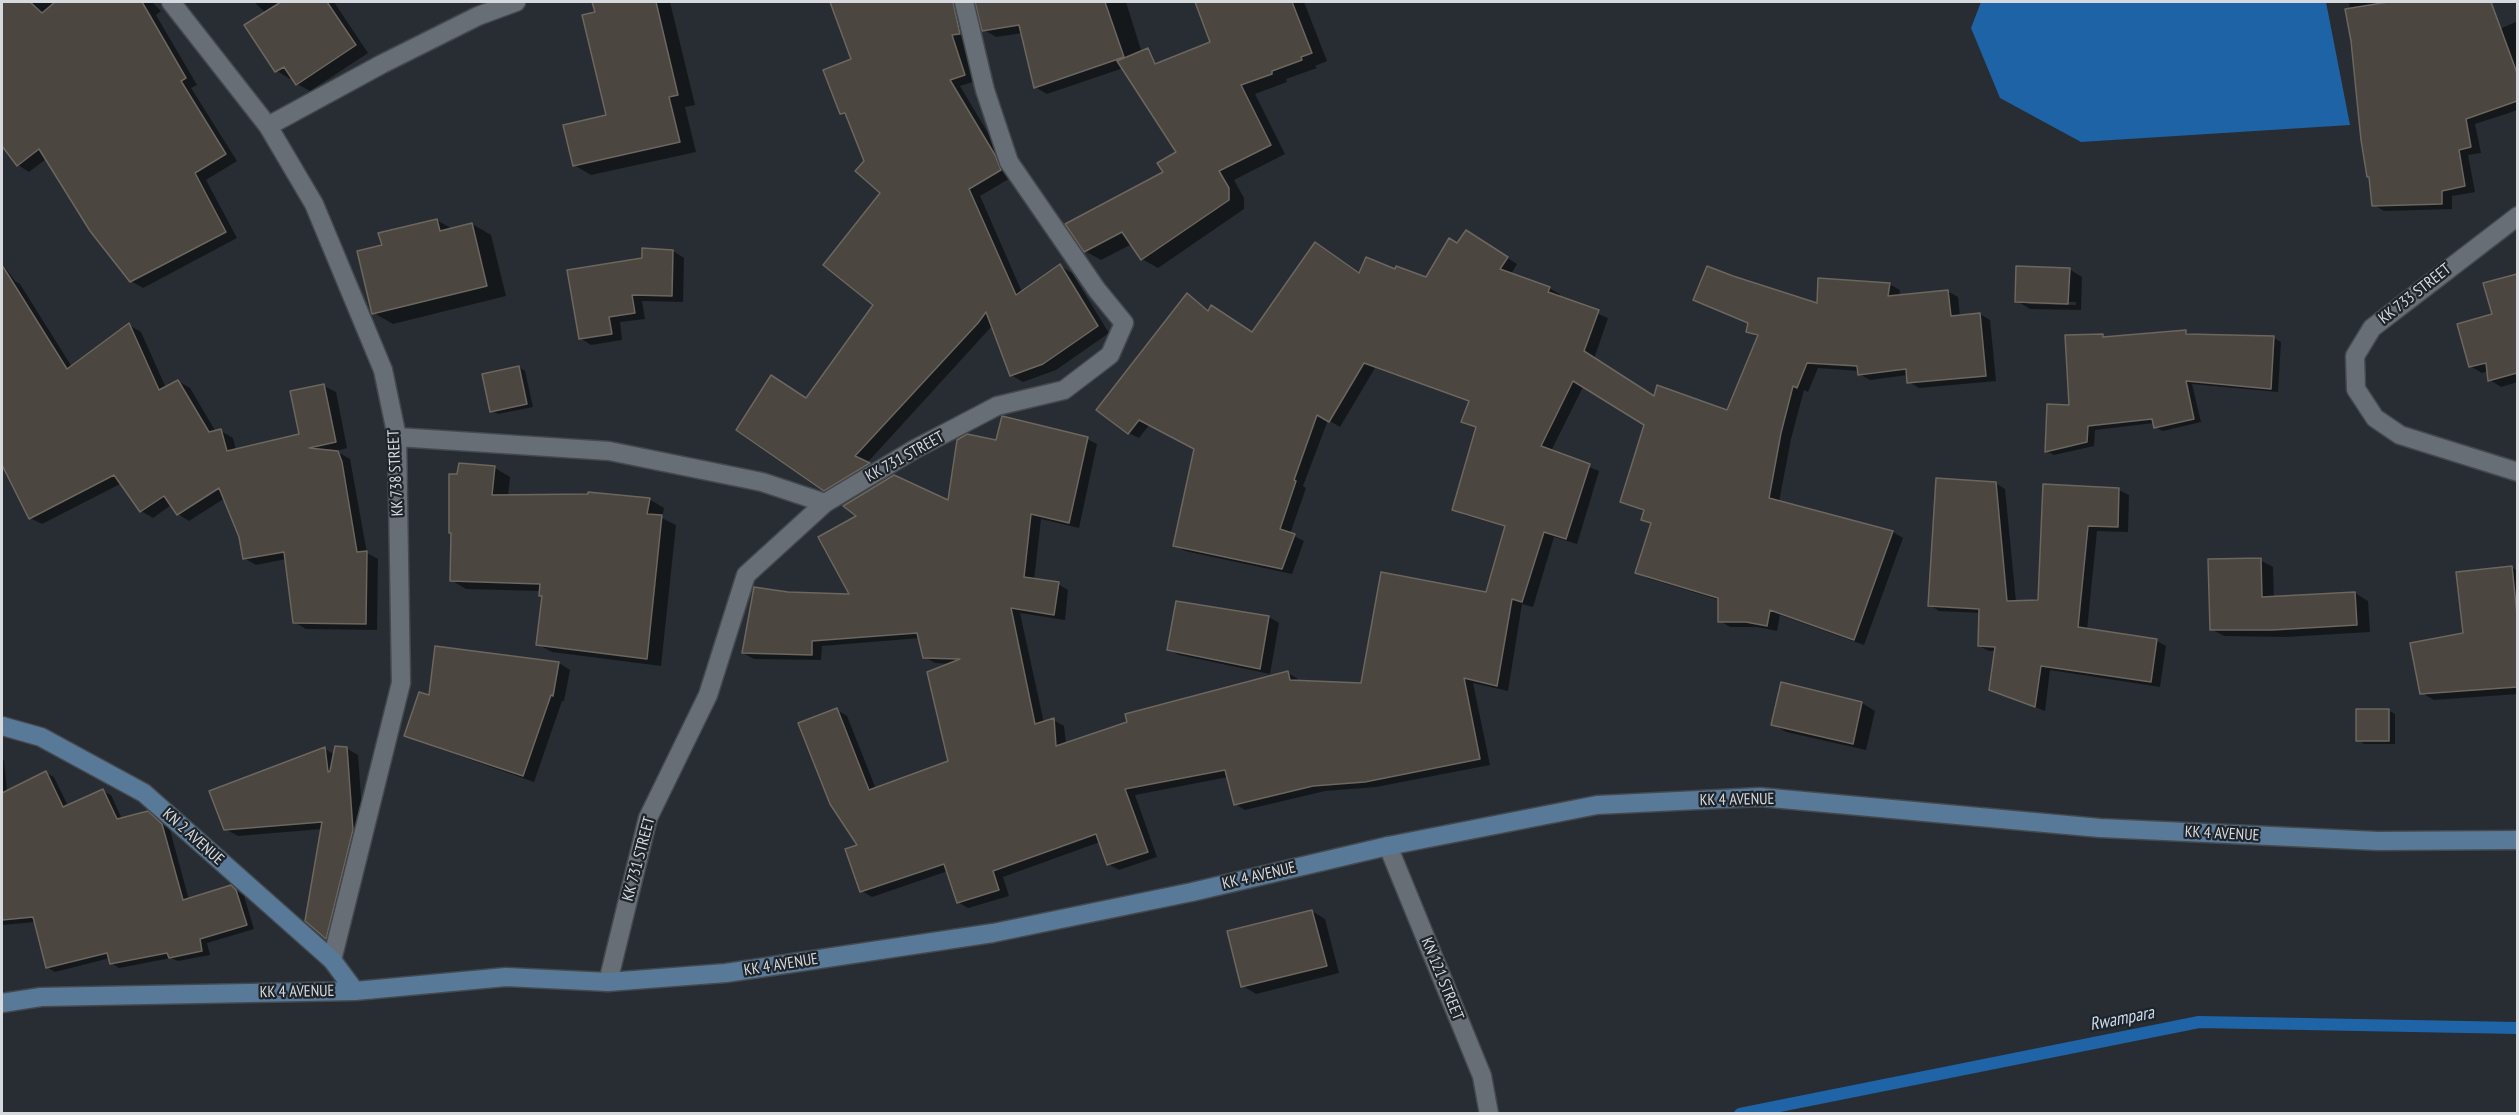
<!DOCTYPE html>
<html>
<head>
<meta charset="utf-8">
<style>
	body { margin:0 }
	#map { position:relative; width:2519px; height:1115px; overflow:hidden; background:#282d33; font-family:"PT Sans Narrow",sans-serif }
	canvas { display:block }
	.frame { position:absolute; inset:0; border:3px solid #d6dade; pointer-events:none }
</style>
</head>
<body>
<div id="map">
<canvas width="2519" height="1115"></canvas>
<div class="frame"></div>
</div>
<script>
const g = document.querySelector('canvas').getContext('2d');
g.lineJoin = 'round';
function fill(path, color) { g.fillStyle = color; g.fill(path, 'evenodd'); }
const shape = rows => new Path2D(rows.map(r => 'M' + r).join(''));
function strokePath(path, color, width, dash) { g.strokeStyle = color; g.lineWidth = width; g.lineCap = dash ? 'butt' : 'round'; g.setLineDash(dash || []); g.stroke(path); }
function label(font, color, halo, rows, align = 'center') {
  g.font = font + ' "PT Sans Narrow",sans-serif'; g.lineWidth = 4.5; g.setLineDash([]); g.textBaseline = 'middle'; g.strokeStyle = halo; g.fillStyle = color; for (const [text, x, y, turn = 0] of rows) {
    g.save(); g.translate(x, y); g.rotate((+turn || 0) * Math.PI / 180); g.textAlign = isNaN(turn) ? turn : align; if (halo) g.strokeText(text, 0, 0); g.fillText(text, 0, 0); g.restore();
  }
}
const forest = shape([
	[1981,2,2326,2,2350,125,2081,142,2000,98,1971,28]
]);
const shadow = shape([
	[2,2,152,2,161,11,156,15,197,85,191,88,237,161,206,180,237,238,143,288,131,281,46,159,29,172,18,165,2,144],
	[254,2,334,2,368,53,310,91,297,84,292,77,290,79,277,71,266,13],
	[594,2,670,2,695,105,685,107,696,152,591,175,574,165,607,117],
	[831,2,967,2,971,40,963,41,976,81,960,86,1006,163,1012,177,980,196,1022,292,1060,266,1072,273,1109,333,1056,370,1023,382,1011,375,992,326,867,463,880,471,837,496,824,489,807,399,875,304,882,193,865,161,848,117,842,113,853,60],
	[977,2,1126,2,1141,50,1141,62,1047,94,1035,87,1023,33,996,37,984,30],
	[1197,2,1304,2,1327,61,1315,66,1317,68,1286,79,1287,82,1255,94,1285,154,1234,180,1244,198,1244,209,1158,268,1142,259,1132,244,1101,260,1085,251,1165,173,1179,153,1212,43],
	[2349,2,2470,2,2486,35,2518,21,2518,110,2475,124,2481,153,2468,155,2475,192,2452,196,2452,209,2384,211,2374,205],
	[437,220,452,229,472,224,491,235,506,296,393,324,374,313,383,246],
	[1476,238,1517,264,1511,274,1549,288,1560,294,1558,297,1608,318,1594,359,1655,398,1728,411,1758,337,1747,331,1818,305,1889,284,1900,290,1899,297,1947,291,1958,297,1960,316,1980,314,1990,320,1996,381,1919,388,1909,382,1908,375,1870,380,1859,374,1859,371,1818,368,1808,392,1804,390,1791,439,1779,502,1893,532,1903,538,1864,645,1780,615,1777,631,1757,627,1730,627,1720,621,1719,600,1647,578,1637,572,1652,525,1643,519,1645,512,1621,501,1646,424,1584,385,1551,451,1599,471,1577,544,1554,537,1533,607,1522,604,1508,691,1473,683,1490,765,1376,787,1325,791,1245,810,1235,804,1228,777,1135,795,1157,857,1119,870,1108,864,1100,842,1003,877,1009,896,968,908,958,902,948,871,872,897,862,891,859,845,837,710,847,716,876,789,950,762,953,664,935,663,925,657,920,638,822,646,821,660,754,659,743,653,787,593,851,595,949,503,997,441,1087,439,1097,444,1079,528,1041,519,1034,580,1058,584,1068,590,1065,620,1020,613,1044,723,1053,720,1064,726,1066,744,1288,673,1298,679,1299,682,1362,684,1488,593,1506,527,1464,515,1454,509,1477,428,1463,421,1470,402,1375,368,1340,427,1328,420,1303,486,1306,488,1290,534,1304,541,1292,574,1185,551,1175,545,1196,449,1150,424,1139,438,1129,433,1187,295,1209,311,1252,333,1361,274,1396,271,1426,279,1458,245],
	[673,251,684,258,683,302,642,301,645,319,620,322,622,340,591,345,580,338,643,259],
	[2,263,15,281,20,284,72,367,129,325,141,332,166,388,178,381,190,388,216,432,221,431,233,438,236,450,300,435,324,386,336,392,347,448,336,451,350,459,367,553,378,559,377,630,306,629,294,622,286,559,256,565,244,558,240,537,225,498,189,521,178,514,171,505,153,518,141,511,122,483,42,524,30,518,2,462],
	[2069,269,2082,277,2081,310,2030,309,2017,301],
	[2028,301,2076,302,2076,305,2028,304],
	[2518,276,2518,382,2501,387,2490,380,2488,371,2482,373,2470,366,2493,315,2485,284],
	[2185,332,2192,336,2274,338,2281,342,2278,392,2192,384,2201,422,2163,431,2155,427,2154,423,2095,430,2094,446,2054,455,2046,451,2071,407,2102,336,2107,339],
	[519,367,525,371,533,407,498,414,492,411],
	[460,464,495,468,510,477,508,496,649,499,664,508,662,518,676,525,661,666,552,652,537,644,543,596,541,591,466,589,451,580],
	[1995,483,2005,489,2016,602,2039,602,2045,486,2119,490,2129,495,2128,532,2097,531,2087,630,2157,641,2166,646,2160,687,2050,670,2045,711,1991,689,1996,651,1989,651,1979,646,1980,613,1939,611,1930,605],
	[2260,560,2273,567,2274,598,2355,593,2368,601,2370,632,2286,637,2224,636,2211,629],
	[2511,567,2518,571,2518,694,2434,700,2422,693],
	[1269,617,1279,623,1270,674,1179,655,1169,650],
	[559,663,570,670,564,701,562,701,534,782,417,741,405,735,431,697],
	[1782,684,1862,703,1875,711,1866,750,1786,732,1773,724],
	[2388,710,2395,714,2395,744,2364,744,2358,740],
	[346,748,358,755,364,838,338,944,306,920,322,829,238,836,225,829,325,749,335,755],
	[2,759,4,760,7,792,46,773,54,777,68,806,103,791,111,795,122,819,147,813,156,818,170,830,189,900,231,887,244,896,254,929,207,943,210,955,178,961,171,958,119,968,111,963,110,958,55,972,47,967,36,922,2,925],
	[1312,911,1325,919,1339,973,1256,994,1243,986]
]);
const stream = shape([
	[1740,1114,2199,1022,2518,1028]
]);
const building = shape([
	[2,2,30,2,42,13,55,2,142,2,186,78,181,81,226,154,195,173,226,232,130,282,90,231,39,149,17,166,2,146,2,2],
	[281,2,327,2,356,45,296,85,284,67,275,72,244,25,281,2],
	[592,2,656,2,678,95,669,97,680,142,573,166,563,125,606,115,582,15,595,12,592,2],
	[830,2,953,2,960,34,952,35,965,75,950,80,995,155,1001,170,969,189,1016,295,1060,264,1098,326,1043,364,1010,376,986,312,978,323,855,456,870,463,824,491,736,430,771,375,806,398,873,305,823,265,880,193,855,171,864,161,845,113,840,114,823,70,851,59,830,2],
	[975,2,1105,2,1124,57,1034,88,1019,25,982,31,975,2],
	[1195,2,1292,2,1312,53,1301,57,1302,60,1272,71,1272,74,1241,85,1271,145,1219,171,1229,188,1229,200,1141,260,1122,232,1084,252,1065,224,1163,172,1157,163,1176,152,1117,61,1148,48,1155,64,1210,42,1195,2],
	[2388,2,2491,2,2517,73,2517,101,2466,119,2471,147,2459,150,2465,186,2442,191,2442,204,2372,206,2369,177,2367,177,2361,140,2351,41,2345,9,2388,2],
	[437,219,440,231,472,223,487,286,372,314,357,251,382,245,378,233,437,219],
	[1466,230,1508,257,1500,269,1550,287,1548,292,1599,310,1584,351,1654,396,1657,385,1727,410,1758,335,1746,332,1748,323,1693,300,1707,266,1733,276,1817,303,1818,278,1890,283,1888,296,1948,290,1951,316,1980,313,1986,376,1907,383,1906,369,1858,375,1857,366,1807,363,1797,388,1793,386,1781,433,1769,498,1893,531,1854,640,1770,610,1767,626,1746,622,1718,622,1718,598,1635,573,1651,523,1641,520,1644,510,1620,502,1644,425,1573,381,1541,446,1590,464,1566,539,1544,532,1522,602,1512,599,1497,686,1464,678,1480,759,1365,782,1313,786,1234,805,1225,770,1125,789,1148,852,1107,865,1096,834,993,871,999,890,957,903,944,864,860,892,845,849,857,845,830,804,798,723,837,708,869,790,948,761,927,672,960,659,923,658,917,633,812,641,812,655,742,653,754,587,788,592,849,594,818,537,856,516,843,506,894,475,948,500,957,440,967,434,996,440,1002,416,1088,437,1069,523,1031,514,1024,577,1059,582,1054,615,1011,608,1035,724,1054,718,1056,746,1127,722,1125,714,1288,671,1290,680,1361,683,1381,572,1486,592,1505,526,1452,510,1476,427,1461,422,1469,401,1364,363,1329,422,1317,415,1294,480,1296,481,1280,529,1295,534,1282,569,1173,546,1194,449,1139,420,1128,434,1096,410,1187,293,1208,311,1211,305,1252,332,1315,242,1359,273,1366,257,1395,269,1396,266,1426,277,1449,238,1457,243,1466,230],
	[642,248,673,250,672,296,632,295,635,313,609,317,612,334,579,339,567,270,642,258,642,248],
	[2,265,67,369,129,323,159,390,178,380,209,432,221,429,227,451,299,434,290,391,324,384,336,442,309,448,338,451,342,462,357,552,367,551,366,624,293,623,284,552,243,559,239,537,219,488,177,515,164,496,140,512,114,475,29,519,2,465,2,265],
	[2016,266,2070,268,2068,304,2015,302,2016,266],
	[2517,274,2517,373,2488,381,2486,363,2469,367,2457,324,2492,314,2483,283,2517,274],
	[2186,330,2186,334,2274,336,2271,389,2186,381,2194,419,2154,428,2152,419,2088,426,2087,442,2045,452,2047,404,2069,405,2065,335,2103,334,2103,337,2186,330],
	[519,366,527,404,490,412,482,374,519,366],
	[459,463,495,466,492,495,588,494,588,492,650,498,647,514,662,515,647,659,536,645,542,596,539,596,540,584,450,581,451,533,449,533,449,474,457,474,459,463],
	[1936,478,1996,482,2007,601,2038,600,2043,484,2119,488,2118,527,2088,526,2078,627,2157,639,2151,682,2041,666,2035,707,1989,690,1995,647,1978,646,1979,609,1928,606,1936,478],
	[2261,558,2262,597,2355,592,2357,625,2272,630,2210,630,2208,559,2261,558],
	[2512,566,2517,615,2517,687,2420,694,2410,643,2463,633,2456,572,2512,566],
	[1176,601,1269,616,1260,669,1167,650,1176,601],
	[435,646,559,662,553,696,551,695,523,776,404,736,419,692,429,695,435,646],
	[1781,682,1862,702,1853,744,1771,725,1781,682],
	[2356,709,2389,709,2389,741,2356,741,2356,709],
	[335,746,347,747,353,830,326,939,305,921,322,822,224,830,209,791,325,747,328,772,330,771,335,746],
	[46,771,63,807,103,789,117,819,148,811,162,824,183,900,231,885,236,890,247,925,200,939,202,951,169,958,167,953,110,964,107,953,46,968,33,917,2,920,2,793,46,771],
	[1312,910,1327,966,1241,987,1227,931,1312,910]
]);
const street = shape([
	[171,2,268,126,314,204,383,370,397,437,401,683,332,960],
	[268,126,382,64,478,16,516,2],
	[2518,216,2372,328,2355,356,2356,389,2375,418,2400,435,2518,472],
	[397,437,609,451,762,482,825,503],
	[1388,846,1482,1076,1489,1114],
	[608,982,648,818,708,695,746,575,825,503,915,449,997,406,1064,390,1110,355,1124,323,1097,290,1009,162,985,90,964,2]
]);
const secondary = shape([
	[2,726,41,737,144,793,332,960,355,991],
	[2,1003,41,997,355,991,506,977,608,982,726,973,993,933,1192,892,1388,846,1597,805,1760,797,2100,828,2378,841,2518,840]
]);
const streetNames = [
	["KK 733 STREET",2415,294,-38],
	["KK 731 STREET",905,457,-29],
	["KK 738 STREET",396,473,-93],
	["KK 4 AVENUE",1737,800,-1],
	["KK 4 AVENUE",2222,834,3],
	["KN 2 AVENUE",193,837,42],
	["KK 731 STREET",639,859,-75],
	["KK 4 AVENUE",1259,876,-13],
	["KK 4 AVENUE",781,965,-9],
	["KN 121 STREET",1442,979,68],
	["KK 4 AVENUE",297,992,-1]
];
const waterNames = [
	["Rwampara",2122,1019,-11]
];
fill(forest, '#1e63a5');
fill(shadow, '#0007');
strokePath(stream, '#1f64a6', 12);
fill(building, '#4b463f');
strokePath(building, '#6c665f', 1.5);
strokePath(street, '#44494e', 21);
strokePath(secondary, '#44494e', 21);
strokePath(street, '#686e75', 18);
strokePath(secondary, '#597998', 18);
label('16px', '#d6dade', '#1e2429', streetNames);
label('italic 18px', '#c9d9eb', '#1e2429', waterNames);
</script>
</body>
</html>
